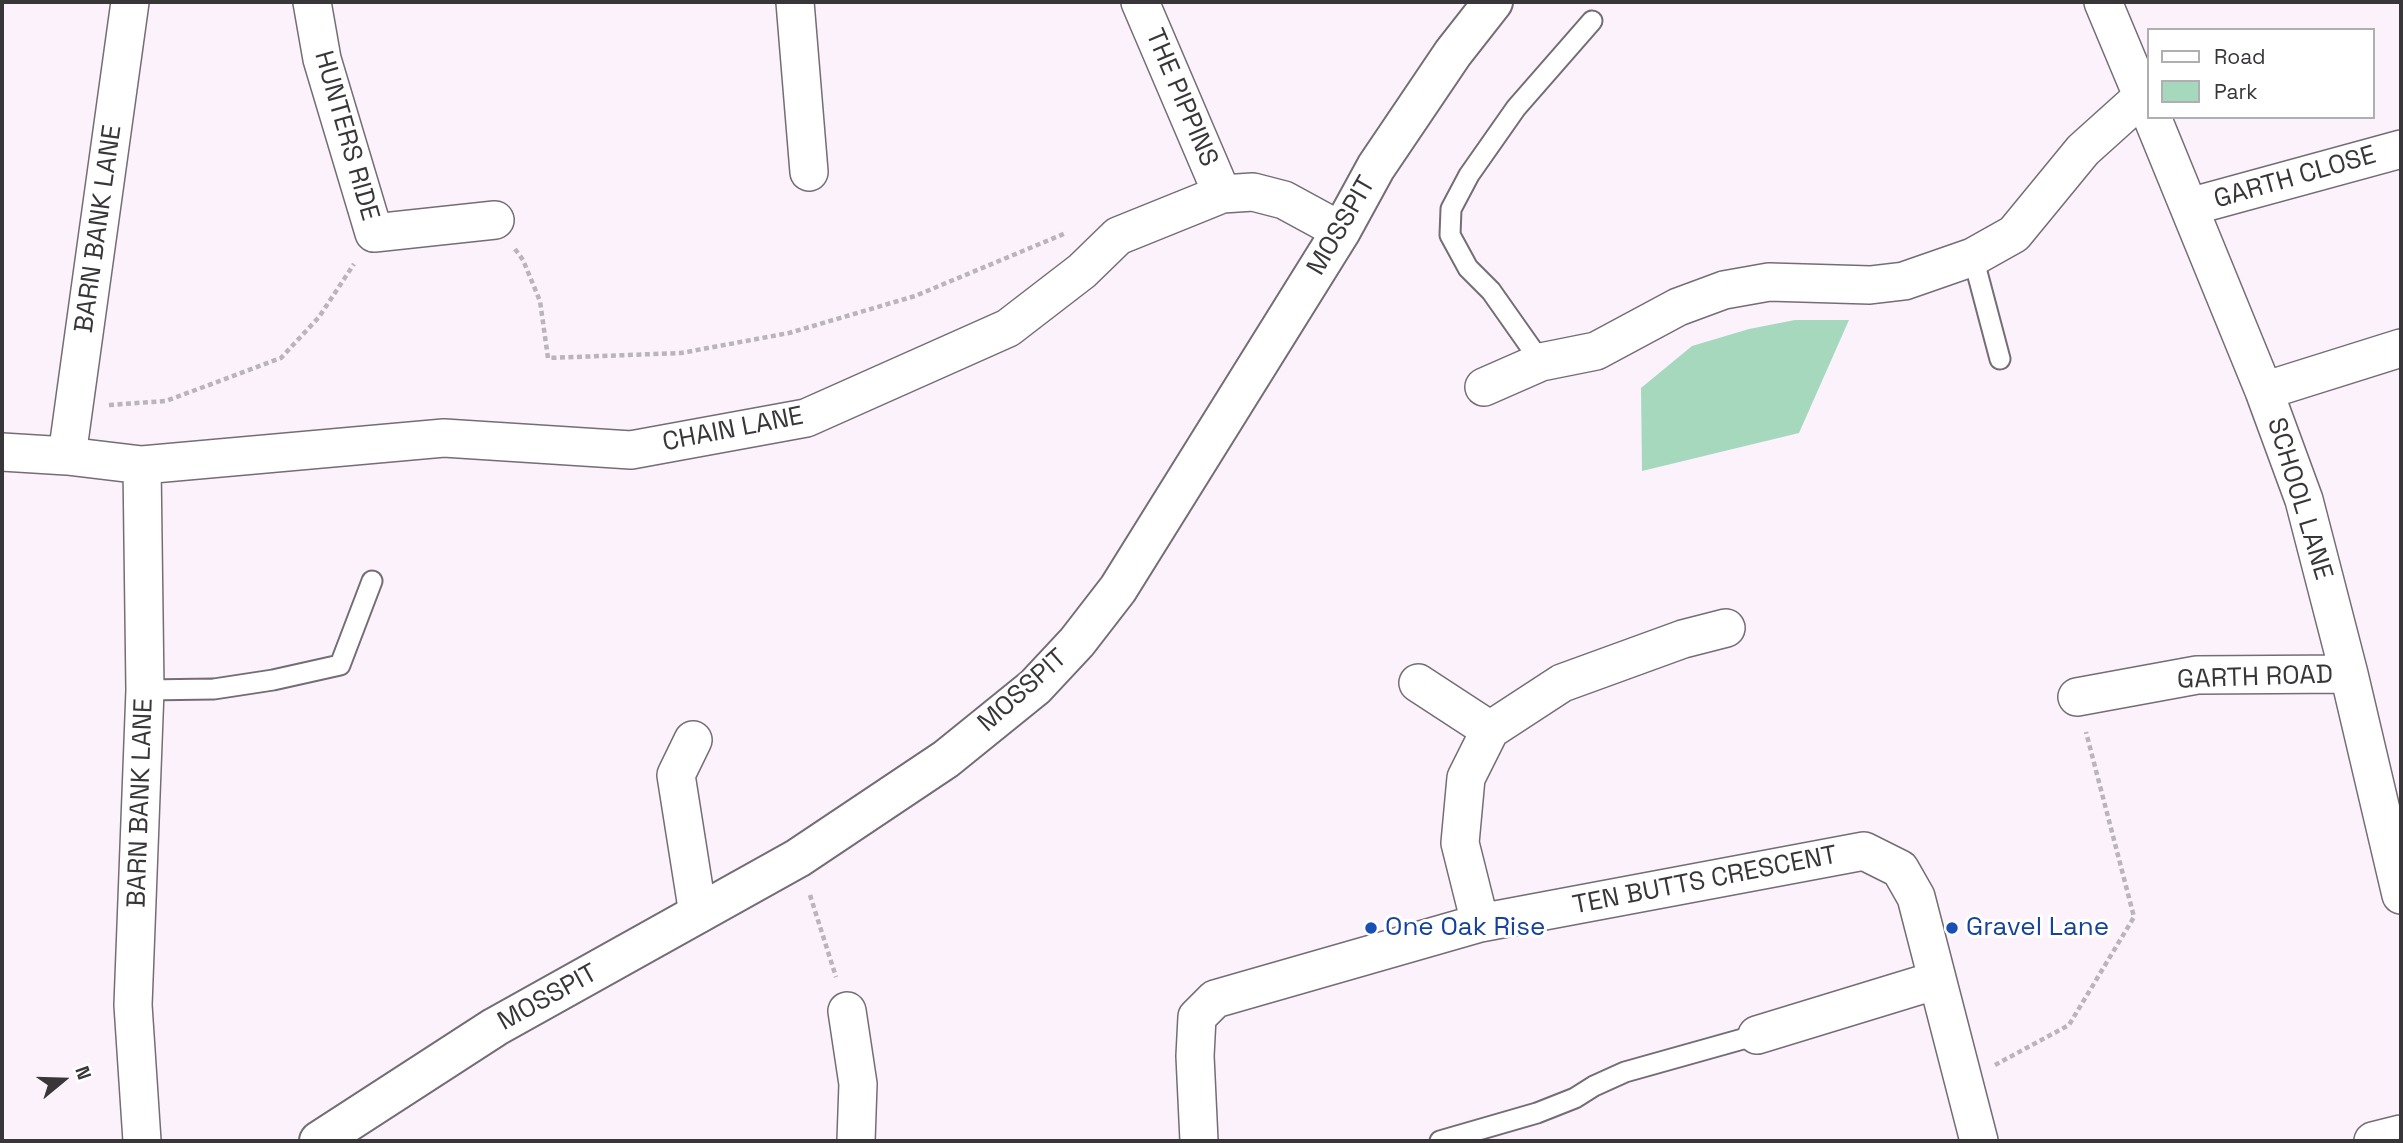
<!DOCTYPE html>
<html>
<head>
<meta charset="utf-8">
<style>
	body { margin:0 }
	#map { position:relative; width:2403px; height:1143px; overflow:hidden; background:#fbf2fb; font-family:"Space Grotesk",sans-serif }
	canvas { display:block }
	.frame { position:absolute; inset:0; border:4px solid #39363a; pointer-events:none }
	.legend { position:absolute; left:2147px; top:28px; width:228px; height:91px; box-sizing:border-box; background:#fff; border:2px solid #b0afb0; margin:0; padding:9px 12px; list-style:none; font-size:21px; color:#39363a }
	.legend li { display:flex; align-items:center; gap:14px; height:35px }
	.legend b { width:35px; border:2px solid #b0afb0 }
	.north { position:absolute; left:28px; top:1045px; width:70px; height:70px; -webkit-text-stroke:5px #fff; paint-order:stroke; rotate:71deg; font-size:19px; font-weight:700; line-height:28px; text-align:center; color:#39363a }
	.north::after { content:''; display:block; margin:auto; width:24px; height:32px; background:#39363a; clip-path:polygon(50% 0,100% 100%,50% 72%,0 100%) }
</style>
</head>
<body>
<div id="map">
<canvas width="2403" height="1143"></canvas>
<div class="frame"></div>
<ul class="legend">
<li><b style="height:9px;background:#fff"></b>Road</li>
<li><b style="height:19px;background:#a6d8bd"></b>Park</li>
</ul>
<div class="north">N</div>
</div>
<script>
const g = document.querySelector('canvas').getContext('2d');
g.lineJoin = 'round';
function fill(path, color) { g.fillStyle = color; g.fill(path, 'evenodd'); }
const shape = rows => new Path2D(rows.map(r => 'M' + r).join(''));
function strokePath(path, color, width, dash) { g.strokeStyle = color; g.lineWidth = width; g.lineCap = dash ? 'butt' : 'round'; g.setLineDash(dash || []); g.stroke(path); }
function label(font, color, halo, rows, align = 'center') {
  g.font = font + ' "Space Grotesk",sans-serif'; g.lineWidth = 6; g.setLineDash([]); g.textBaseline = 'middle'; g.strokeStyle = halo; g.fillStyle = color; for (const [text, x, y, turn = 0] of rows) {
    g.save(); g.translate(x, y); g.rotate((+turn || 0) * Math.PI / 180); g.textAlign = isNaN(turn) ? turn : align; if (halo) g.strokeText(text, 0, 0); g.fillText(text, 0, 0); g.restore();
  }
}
const green = shape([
	[1795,320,1849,320,1799,433,1642,471,1641,388,1692,346,1749,329]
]);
const path = shape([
	[515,249,523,260,540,301,548,358,681,353,789,333,915,296,1066,233],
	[109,405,166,401,281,358,319,317,354,264],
	[810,895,836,977],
	[1995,1065,2069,1025,2134,917,2086,732]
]);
const lane = shape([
	[1973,257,2000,359],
	[1541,362,1491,291,1468,268,1450,235,1451,209,1469,175,1516,108,1592,21],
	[145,690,214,689,273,680,340,665,372,581],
	[1440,1141,1537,1113,1575,1098,1594,1086,1625,1072,1757,1035]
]);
const street = shape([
	[312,2,322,59,374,233,495,220],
	[795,2,809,172],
	[1140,2,1222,194],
	[2103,2,2149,112],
	[2152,117,2264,391,2304,500,2349,674,2401,895],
	[2189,207,2401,149],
	[1484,387,1541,362,1596,351,1678,307,1724,290,1769,282,1870,285,1904,281,1973,257,2014,234,2083,150,2143,96],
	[2264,391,2401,348],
	[2,452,67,456,142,465,444,438,631,450,806,418,1008,328,1082,271,1118,236,1222,194,1253,192,1284,200,1341,231],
	[67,456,130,2],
	[142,465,145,690,133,1005,142,1141],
	[1418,683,1490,730],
	[2077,697,2197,675,2349,674],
	[693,740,676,775,698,914],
	[1480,923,1460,843,1466,778,1490,730,1562,683,1683,639,1726,628],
	[847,1011,858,1084,856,1141],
	[1757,1035,1937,980],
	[1199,1141,1195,1056,1197,1017,1215,999,1480,923,1864,851,1900,869,1916,897,1979,1141],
	[2373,1141,2401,1134]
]);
const highway = shape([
	[319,1141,495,1027,798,858,946,759,1035,687,1077,642,1118,589,1341,231,1376,167,1453,53,1493,2]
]);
const markers = [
	[1371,928,7,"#1a4fb4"],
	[1952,928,7,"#1a4fb4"]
];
const streetNames = [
	["THE PIPPINS",1181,98,67],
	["HUNTERS RIDE",346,136,74],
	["GARTH CLOSE",2295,178,-16],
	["MOSSPIT",1342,226,-60],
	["BARN BANK LANE",99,229,-82],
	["CHAIN LANE",733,430,-11],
	["SCHOOL LANE",2299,499,73],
	["GARTH ROAD",2255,678,-2],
	["MOSSPIT",1023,691,-42],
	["BARN BANK LANE",141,803,-88],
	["TEN BUTTS CRESCENT",1705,881,-11],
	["MOSSPIT",548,998,-29]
];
const transitNames = [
	["One Oak Rise",1385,928],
	["Gravel Lane",1966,928]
];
fill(green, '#a6d8bd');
strokePath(lane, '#756d75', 23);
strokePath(street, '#756d75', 40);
strokePath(highway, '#756d75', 42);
strokePath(path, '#bbb4bb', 4.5, [5, 3.5]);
strokePath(lane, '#fff', 19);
strokePath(street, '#fff', 37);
strokePath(highway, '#fff', 38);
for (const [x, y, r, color] of markers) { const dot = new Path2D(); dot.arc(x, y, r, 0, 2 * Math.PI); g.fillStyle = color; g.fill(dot); strokePath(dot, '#fff', 2.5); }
label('26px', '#39363a', '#fff', streetNames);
label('26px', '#164399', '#fff', transitNames, 'left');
</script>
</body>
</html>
